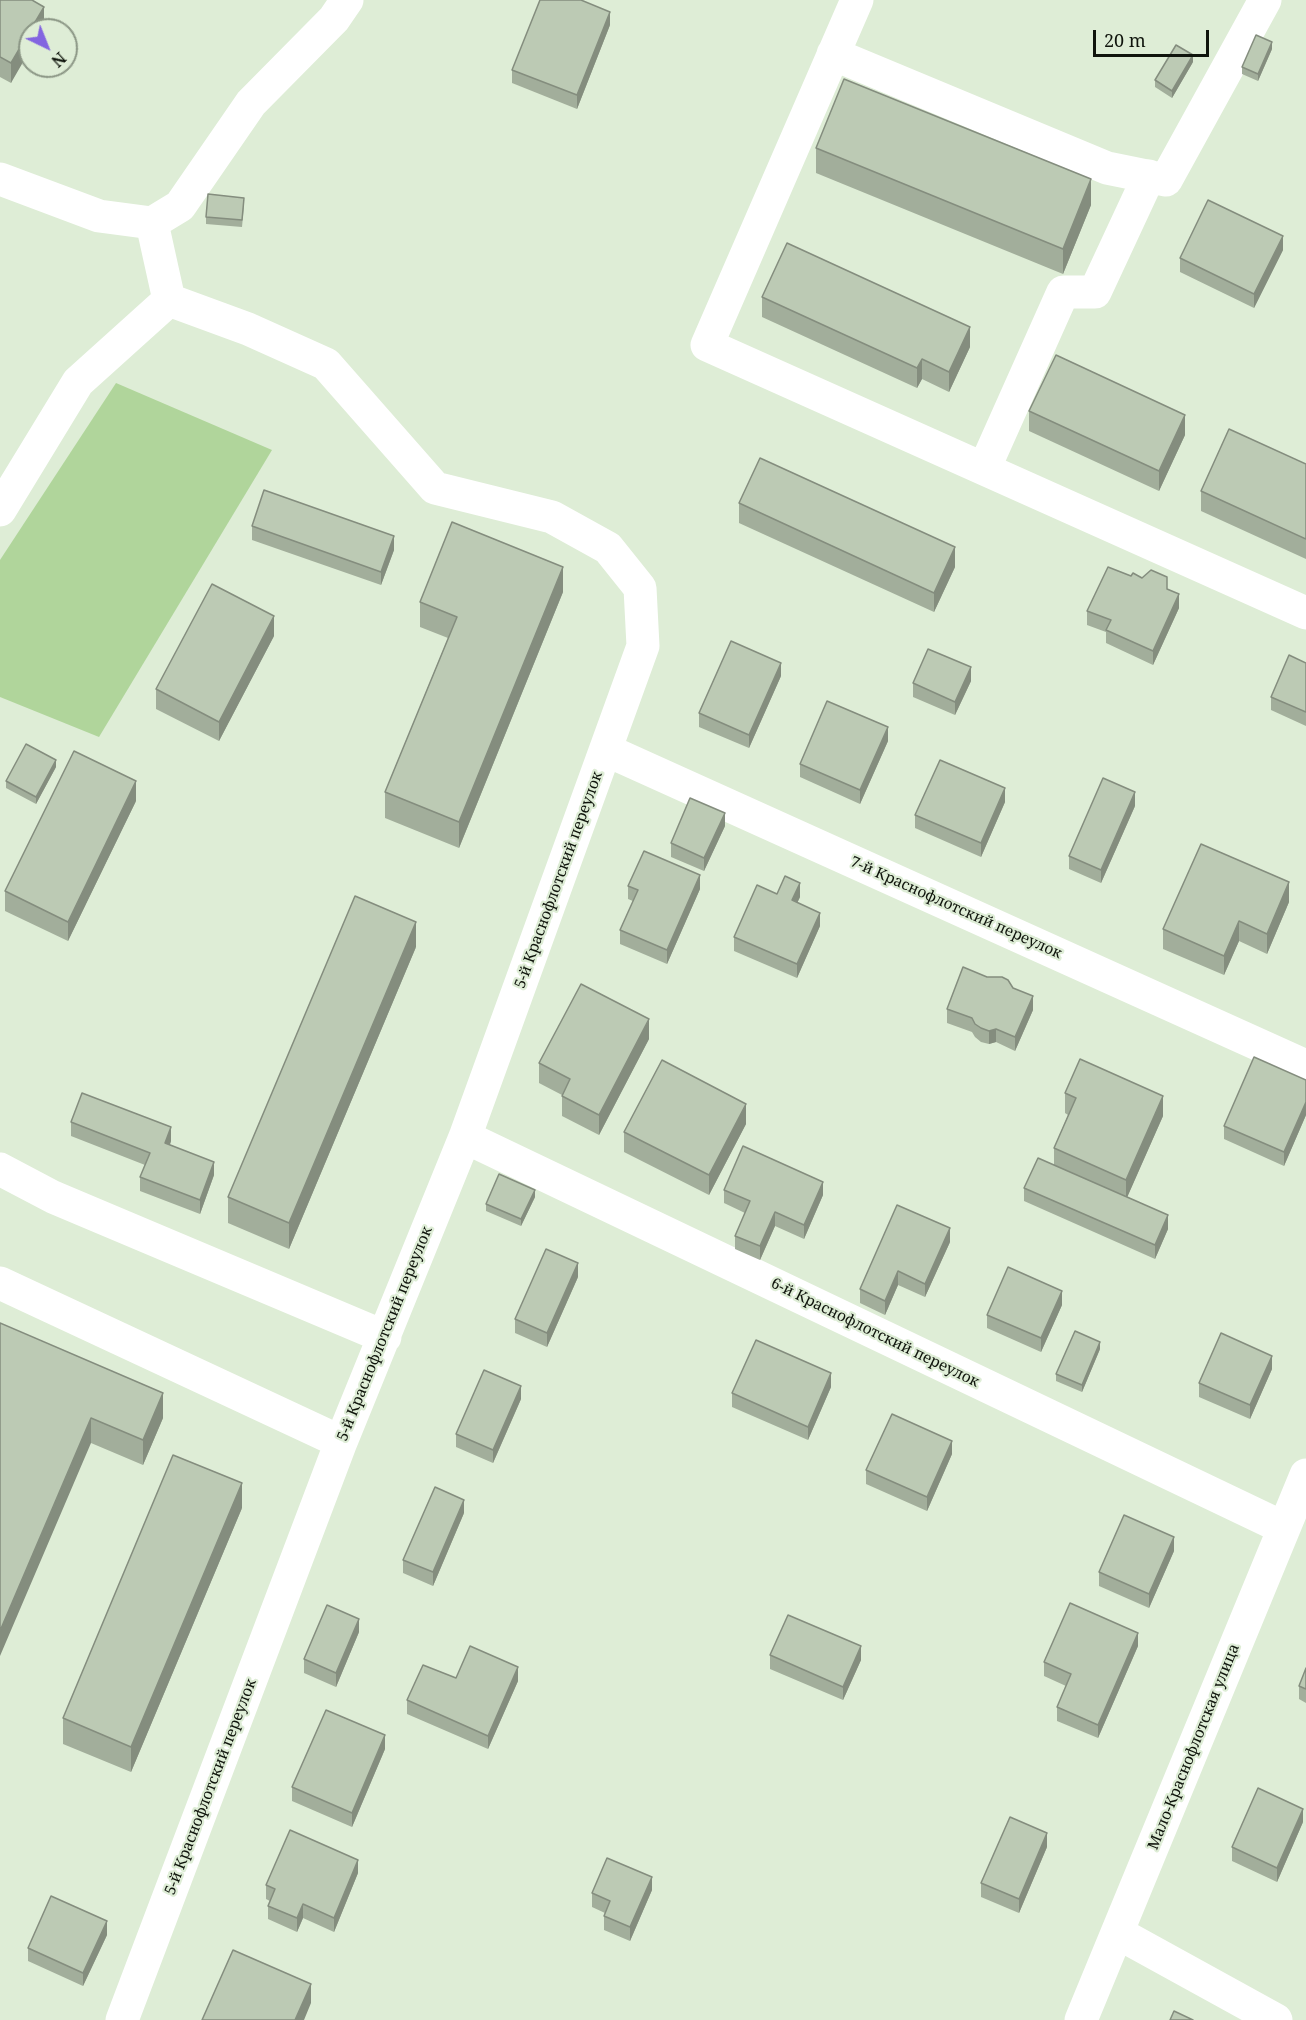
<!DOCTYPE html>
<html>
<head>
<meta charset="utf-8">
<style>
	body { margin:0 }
	#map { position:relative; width:1306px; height:2020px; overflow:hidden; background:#deedd6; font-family:"Noto Serif",serif }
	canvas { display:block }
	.north { position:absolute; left:18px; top:18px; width:60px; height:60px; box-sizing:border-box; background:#deedd6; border:2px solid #8b9685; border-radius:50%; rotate:137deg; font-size:16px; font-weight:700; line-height:24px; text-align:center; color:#0f140c }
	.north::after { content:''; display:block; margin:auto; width:21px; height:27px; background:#8365e0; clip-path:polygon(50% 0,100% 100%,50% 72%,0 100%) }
	.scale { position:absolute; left:1093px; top:30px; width:116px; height:27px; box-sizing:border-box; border:3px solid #0f140c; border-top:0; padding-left:8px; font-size:18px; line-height:21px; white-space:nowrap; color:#0f140c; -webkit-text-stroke:4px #deedd6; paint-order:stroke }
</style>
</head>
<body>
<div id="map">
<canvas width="1306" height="2020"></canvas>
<div class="north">N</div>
<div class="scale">20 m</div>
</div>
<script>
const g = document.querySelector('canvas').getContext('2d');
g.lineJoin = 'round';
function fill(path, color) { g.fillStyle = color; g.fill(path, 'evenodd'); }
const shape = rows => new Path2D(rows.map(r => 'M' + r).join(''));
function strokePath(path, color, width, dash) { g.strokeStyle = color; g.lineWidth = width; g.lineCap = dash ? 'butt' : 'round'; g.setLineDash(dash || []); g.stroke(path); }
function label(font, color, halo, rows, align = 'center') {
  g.font = font + ' "Noto Serif",serif'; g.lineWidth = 4.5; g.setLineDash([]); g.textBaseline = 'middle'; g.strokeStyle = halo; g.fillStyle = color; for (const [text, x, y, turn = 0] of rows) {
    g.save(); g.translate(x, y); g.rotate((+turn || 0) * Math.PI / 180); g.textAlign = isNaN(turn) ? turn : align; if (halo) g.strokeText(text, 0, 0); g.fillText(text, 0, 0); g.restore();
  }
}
const green = shape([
	[116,383,272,450,99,737,0,697,0,560]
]);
const minor = shape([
	[857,0,707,345,1306,613],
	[833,54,1107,168,1166,180,1265,0],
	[0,179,99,216,152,223,180,206,251,103,334,19,347,0],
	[984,469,1063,292,1095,292,1149,176],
	[0,510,78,382,169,300],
	[606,750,1306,1066],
	[465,1137,1284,1528],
	[0,1169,53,1197,385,1337],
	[0,1283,341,1442],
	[1118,1933,1276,2020],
	[122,2020,341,1442,465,1137,643,646,640,588,608,548,552,517,435,488,326,364,248,329,169,300,152,223],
	[1081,2020,1306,1475]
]);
const wall = shape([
	[0,0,44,26,42,30,30,30,11,83,0,77],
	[610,25,577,109,512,83,512,70],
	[1272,49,1258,81,1242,74,1242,67],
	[1193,62,1172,98,1155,87,1155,80],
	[816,148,1091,205,1063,274,816,173],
	[244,205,242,227,206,224,206,217],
	[1283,250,1254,308,1180,272,1180,258],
	[762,297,970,347,949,392,922,379,917,388,762,317],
	[1029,411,1185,435,1159,491,1029,431],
	[1306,464,1306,559,1201,511,1201,491],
	[739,503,955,567,934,612,739,523],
	[252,526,394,550,381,585,252,540],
	[1131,576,1167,589,1179,608,1153,665,1106,643,1106,632,1087,625,1087,611],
	[563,592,459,848,385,818,385,792,448,638,420,627,420,602],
	[274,636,219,741,156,709,156,689],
	[1306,663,1306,726,1271,710,1271,697],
	[781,676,749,748,699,727,699,713],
	[971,681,955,715,913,697,913,683],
	[888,741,860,804,800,777,800,764],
	[56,767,36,804,6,788,6,781],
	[136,801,68,941,5,911,5,891],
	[1005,802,981,857,915,828,915,815],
	[1135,806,1101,883,1069,869,1069,856],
	[725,826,704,871,671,857,671,843],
	[628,886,700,889,667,964,620,944,620,930,633,901,628,899],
	[777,894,800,897,797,903,820,926,797,978,734,951,734,937],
	[1289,902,1267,954,1239,941,1224,975,1163,949,1163,929],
	[416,947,289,1249,228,1223,228,1197],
	[1013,988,1033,1010,1015,1051,996,1042,989,1044,981,1042,975,1037,972,1032,947,1023,947,1009],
	[649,1039,599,1135,562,1116,562,1095,539,1083,539,1063],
	[1306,1080,1306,1115,1284,1166,1224,1139,1224,1126],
	[1065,1093,1163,1116,1127,1197,1168,1229,1155,1259,1024,1201,1024,1188,1054,1165,1054,1148,1068,1115,1065,1113],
	[71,1122,171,1141,170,1145,214,1175,200,1214,140,1191,140,1177,145,1165,71,1136],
	[746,1124,709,1195,624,1152,624,1132],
	[724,1190,823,1195,804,1239,775,1226,760,1260,735,1249,735,1236,745,1213,724,1203],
	[535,1197,521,1226,486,1211,486,1204],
	[950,1242,925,1297,898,1285,885,1315,860,1303,860,1289],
	[578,1277,547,1347,515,1333,515,1319],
	[1062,1305,1041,1352,987,1328,987,1315],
	[0,1323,163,1418,143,1465,91,1443],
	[1100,1349,1082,1392,1056,1381,1056,1374],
	[1272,1369,1250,1419,1199,1397,1199,1383],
	[831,1387,808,1440,732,1407,732,1393],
	[521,1399,493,1463,456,1447,456,1434],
	[952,1454,927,1511,866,1484,866,1470],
	[242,1508,131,1772,63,1744,63,1718],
	[464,1513,433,1586,403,1573,403,1560],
	[1174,1551,1149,1608,1099,1586,1099,1572],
	[359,1632,336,1687,304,1673,304,1659],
	[1138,1646,1098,1738,1057,1721,1057,1707,1066,1686,1044,1676,1044,1662],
	[770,1655,861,1660,843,1700,770,1669],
	[1306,1668,1306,1703,1299,1699,1299,1686],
	[456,1678,518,1681,488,1749,407,1714,407,1700],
	[385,1749,352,1827,292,1801,292,1787],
	[1303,1822,1277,1882,1232,1861,1232,1847],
	[1047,1847,1019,1913,981,1897,981,1883],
	[358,1873,334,1932,303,1918,297,1932,268,1919,268,1906,270,1901,266,1899,266,1885],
	[652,1890,630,1941,604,1930,604,1916,605,1913,592,1907,592,1893],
	[107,1935,83,1986,28,1961,28,1948]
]);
const shadedWall = shape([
	[44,7,44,26,42,30,30,30],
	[610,12,610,25,577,109,577,95],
	[30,30,30,50,11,83,11,63],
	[1272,42,1272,49,1258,81,1258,74],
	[1193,55,1193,62,1172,98,1172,91],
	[1091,179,1091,205,1063,274,1063,249],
	[1283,236,1283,250,1254,308,1254,294],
	[970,327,970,347,949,392,949,372],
	[922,359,922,379,917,388,917,368],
	[1185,415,1185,435,1159,491,1159,471],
	[394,536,394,550,381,585,381,572],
	[955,547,955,567,934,612,934,593],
	[563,567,563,592,459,848,459,822],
	[1179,594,1179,608,1153,665,1153,651],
	[274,616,274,636,219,741,219,722],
	[781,663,781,676,749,748,749,735],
	[971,667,971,681,955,715,955,702],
	[888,727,888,741,860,804,860,790],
	[56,760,56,767,36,804,36,797],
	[136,781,136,801,68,941,68,922],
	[1005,788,1005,802,981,857,981,843],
	[1135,792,1135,806,1101,883,1101,870],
	[725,813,725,826,704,871,704,858],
	[700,875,700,889,667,964,667,950],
	[1289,882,1289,902,1267,954,1267,934],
	[800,883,800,897,792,914,792,900],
	[820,913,820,926,797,978,797,964],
	[1239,921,1239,941,1224,975,1224,956],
	[416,922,416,947,289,1249,289,1223],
	[1033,996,1033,1010,1015,1051,1015,1037],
	[649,1019,649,1039,599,1135,599,1115],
	[996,1029,996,1042,989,1044,989,1031],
	[1163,1096,1163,1116,1126,1200,1126,1180],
	[1306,1102,1306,1115,1284,1166,1284,1152],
	[746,1104,746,1124,709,1195,709,1175],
	[171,1127,171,1141,165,1157,165,1143],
	[214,1162,214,1175,200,1214,200,1200],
	[823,1182,823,1195,804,1239,804,1225],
	[535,1190,535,1197,521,1226,521,1219],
	[775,1212,775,1226,760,1260,760,1246],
	[1168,1215,1168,1229,1155,1259,1155,1245],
	[950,1228,950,1242,925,1297,925,1284],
	[578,1263,578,1277,547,1347,547,1333],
	[898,1271,898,1285,885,1315,885,1301],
	[1062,1291,1062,1305,1041,1352,1041,1338],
	[1100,1342,1100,1349,1082,1392,1082,1385],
	[1272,1356,1272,1369,1250,1419,1250,1405],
	[831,1373,831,1387,808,1440,808,1427],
	[521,1386,521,1399,493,1463,493,1450],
	[163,1393,163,1418,143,1465,143,1440],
	[91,1418,91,1443,0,1656,0,1631],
	[952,1441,952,1454,927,1511,927,1497],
	[242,1483,242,1508,131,1772,131,1747],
	[464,1500,464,1513,433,1586,433,1572],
	[1174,1537,1174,1551,1149,1608,1149,1594],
	[359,1619,359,1632,336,1687,336,1673],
	[1138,1633,1138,1646,1098,1738,1098,1725],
	[861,1646,861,1660,843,1700,843,1687],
	[518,1667,518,1681,488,1749,488,1736],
	[385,1735,385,1749,352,1827,352,1813],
	[1303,1809,1303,1822,1277,1882,1277,1868],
	[1047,1833,1047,1847,1019,1913,1019,1899],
	[358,1860,358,1873,334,1932,334,1918],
	[652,1877,652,1890,630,1941,630,1927],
	[303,1904,303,1918,297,1932,297,1918],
	[107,1921,107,1935,83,1986,83,1973],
	[311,1984,311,2003,304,2020,295,2020]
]);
const building = shape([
	[0,0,32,0,44,7,11,63,0,57,0,0],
	[540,0,581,0,610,12,577,95,512,70,540,0],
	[1256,35,1272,42,1258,74,1242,67,1256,35],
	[1176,45,1193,55,1172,91,1155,80,1176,45],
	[844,79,1091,179,1063,249,816,148,844,79],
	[208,194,244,198,242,220,206,217,208,194],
	[1208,200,1283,236,1254,294,1180,258,1208,200],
	[787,243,970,327,949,372,922,359,917,368,762,297,787,243],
	[1056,355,1185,415,1159,471,1029,411,1056,355],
	[1229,429,1306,464,1306,539,1201,491,1229,429],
	[760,458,955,547,934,593,739,503,760,458],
	[264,490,394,536,381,572,252,526,264,490],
	[452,522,563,567,459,822,385,792,457,617,420,602,452,522],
	[1108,567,1131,576,1133,573,1142,578,1151,570,1167,577,1167,589,1179,594,1153,651,1106,630,1111,620,1087,611,1108,567],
	[212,584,274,616,219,722,156,689,212,584],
	[731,641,781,663,749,735,699,713,731,641],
	[928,649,971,667,955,702,913,683,928,649],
	[1289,655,1306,663,1306,712,1271,697,1289,655],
	[827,701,888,727,860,790,800,764,827,701],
	[26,744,56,760,36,797,6,781,26,744],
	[74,751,136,781,68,922,5,891,74,751],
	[940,760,1005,788,981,843,915,815,940,760],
	[1103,778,1135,792,1101,870,1069,856,1103,778],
	[690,798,725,813,704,858,671,843,690,798],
	[1201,844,1289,882,1267,934,1239,921,1224,956,1163,929,1201,844],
	[644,851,700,875,667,950,620,930,638,890,628,886,644,851],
	[785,876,800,883,792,900,820,913,797,964,734,937,757,885,777,894,785,876],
	[355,896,416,922,289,1223,228,1197,355,896],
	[963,967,987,977,1002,977,1008,980,1013,988,1033,996,1015,1037,996,1029,989,1031,981,1028,975,1024,972,1018,947,1009,963,967],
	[581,984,649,1019,599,1115,562,1096,570,1079,539,1063,581,984],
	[1254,1057,1306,1080,1306,1102,1284,1152,1224,1126,1254,1057],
	[1080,1059,1163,1096,1126,1180,1054,1148,1076,1098,1065,1093,1080,1059],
	[662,1060,746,1104,709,1175,624,1132,662,1060],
	[82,1093,171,1127,165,1143,214,1162,200,1200,140,1177,150,1153,71,1122,82,1093],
	[743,1146,823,1182,804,1225,775,1212,760,1246,735,1236,750,1201,724,1190,743,1146],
	[1038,1158,1168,1215,1155,1245,1024,1188,1038,1158],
	[499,1174,535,1190,521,1219,486,1204,499,1174],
	[897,1205,950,1228,925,1284,898,1271,885,1301,860,1289,897,1205],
	[546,1249,578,1263,547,1333,515,1319,546,1249],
	[1008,1267,1062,1291,1041,1338,987,1315,1008,1267],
	[0,1323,163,1393,143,1440,91,1418,0,1631,0,1323],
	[1075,1331,1100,1342,1082,1385,1056,1374,1075,1331],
	[1221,1333,1272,1356,1250,1405,1199,1383,1221,1333],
	[756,1340,831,1373,808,1427,732,1393,756,1340],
	[484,1370,521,1386,493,1450,456,1434,484,1370],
	[892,1414,952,1441,927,1497,866,1470,892,1414],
	[173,1455,242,1483,131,1747,63,1718,173,1455],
	[435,1487,464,1500,433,1572,403,1560,435,1487],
	[1124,1515,1174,1537,1149,1594,1099,1572,1124,1515],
	[1070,1603,1138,1633,1098,1725,1057,1707,1071,1674,1044,1662,1070,1603],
	[327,1605,359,1619,336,1673,304,1659,327,1605],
	[788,1615,861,1646,843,1687,770,1655,788,1615],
	[470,1646,518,1667,488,1736,407,1700,423,1665,456,1678,470,1646],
	[1306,1668,1306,1689,1299,1686,1306,1668],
	[326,1710,385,1735,352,1813,292,1787,326,1710],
	[1258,1788,1303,1809,1277,1868,1232,1847,1258,1788],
	[1010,1817,1047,1833,1019,1899,981,1883,1010,1817],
	[290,1830,358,1860,334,1918,303,1904,297,1918,268,1906,275,1889,266,1885,290,1830],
	[607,1858,652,1877,630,1927,604,1916,610,1901,592,1893,607,1858],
	[51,1896,107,1921,83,1973,28,1948,51,1896],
	[233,1950,311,1984,295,2020,202,2020,233,1950],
	[1174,2011,1193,2020,1170,2020,1174,2011]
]);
const streetNames = [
	["5-й Краснофлотский переулок",559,880,-70],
	["7-й Краснофлотский переулок",956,908,24],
	["6-й Краснофлотский переулок",875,1333,26],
	["5-й Краснофлотский переулок",385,1334,-68],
	["Мало-Краснофлотская улица",1194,1747,-68],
	["5-й Краснофлотский переулок",211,1787,-69]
];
fill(green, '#b0d59b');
strokePath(minor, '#fff', 33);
fill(wall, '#a2ae9b');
fill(shadedWall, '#848d7e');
fill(building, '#bccab4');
strokePath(building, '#848d7e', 1.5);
label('15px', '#0f140c', '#deedd6', streetNames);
</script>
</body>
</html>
